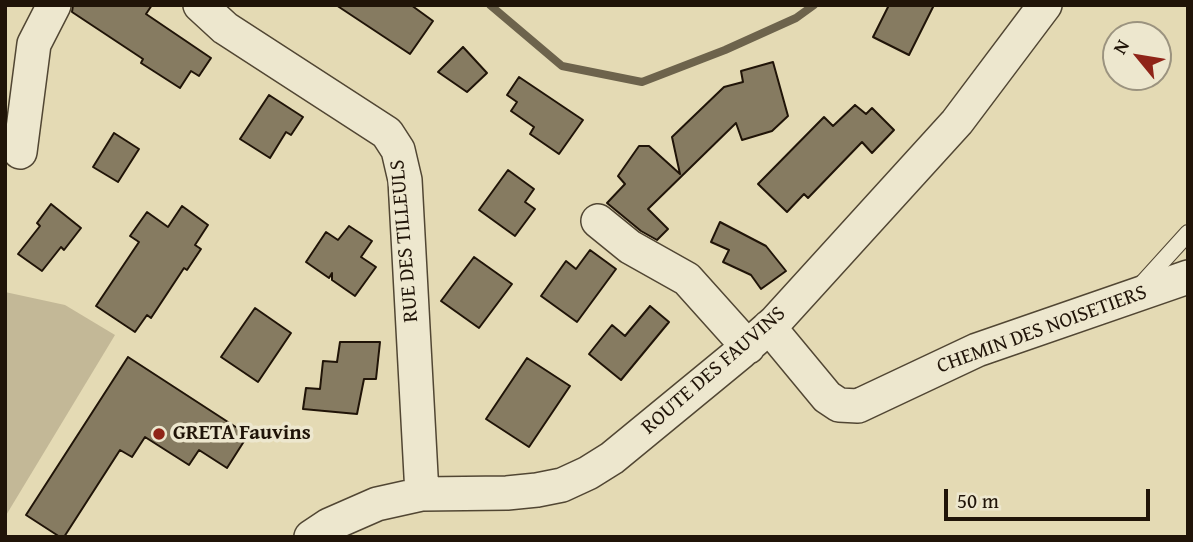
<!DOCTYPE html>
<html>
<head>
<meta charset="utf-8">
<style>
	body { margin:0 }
	#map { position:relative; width:1193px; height:542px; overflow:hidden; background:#e4dab4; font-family:"Gentium Book Plus",serif }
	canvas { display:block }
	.frame { position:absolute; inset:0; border:7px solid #201408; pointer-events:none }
	.north { position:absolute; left:1102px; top:21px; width:70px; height:70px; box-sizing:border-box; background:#ede7ce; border:2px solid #9b937f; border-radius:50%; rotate:300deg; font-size:19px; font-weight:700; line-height:28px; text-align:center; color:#201408 }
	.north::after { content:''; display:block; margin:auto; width:24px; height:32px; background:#8f2418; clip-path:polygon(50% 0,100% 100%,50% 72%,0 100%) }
	.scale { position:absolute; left:944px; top:489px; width:206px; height:32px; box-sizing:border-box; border:4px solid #201408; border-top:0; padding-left:9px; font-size:21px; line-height:24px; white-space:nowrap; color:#201408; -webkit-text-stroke:5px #ede7ce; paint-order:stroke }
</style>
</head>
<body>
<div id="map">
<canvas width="1193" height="542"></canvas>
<div class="frame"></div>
<div class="north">N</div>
<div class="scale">50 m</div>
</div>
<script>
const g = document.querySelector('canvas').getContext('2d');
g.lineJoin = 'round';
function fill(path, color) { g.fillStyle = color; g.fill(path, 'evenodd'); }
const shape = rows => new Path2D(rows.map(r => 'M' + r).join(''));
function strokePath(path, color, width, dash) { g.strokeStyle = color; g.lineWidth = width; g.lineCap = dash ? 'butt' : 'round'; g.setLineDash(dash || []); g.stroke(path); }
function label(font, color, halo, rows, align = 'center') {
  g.font = font + ' "Gentium Book Plus",serif'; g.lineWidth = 7; g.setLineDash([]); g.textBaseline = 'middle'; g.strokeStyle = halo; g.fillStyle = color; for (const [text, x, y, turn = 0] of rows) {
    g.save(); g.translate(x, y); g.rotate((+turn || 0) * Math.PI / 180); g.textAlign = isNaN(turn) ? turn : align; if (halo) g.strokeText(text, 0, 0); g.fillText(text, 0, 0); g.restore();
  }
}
const green = shape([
	[5,292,65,305,115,335,5,517]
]);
const stream = shape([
	[490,5,562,66,642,82,725,50,796,18,814,5]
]);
const building = shape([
	[73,5,152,5,146,14,211,58,199,76,191,71,180,88,141,63,143,59,72,12,73,5],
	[336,5,411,5,433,21,410,54,336,5],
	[889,5,934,5,909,55,873,37,889,5],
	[463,47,487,73,467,92,438,72,463,47],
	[773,62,788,116,772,131,742,140,736,123,648,209,668,229,657,240,641,231,607,203,625,184,618,176,639,146,649,146,680,174,672,137,724,87,743,82,741,71,773,62],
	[519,77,583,120,559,154,530,134,534,127,511,111,517,102,507,95,519,77],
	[269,95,303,117,291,135,286,132,270,158,240,139,269,95],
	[855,105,866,114,872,108,894,130,872,153,862,142,808,198,804,194,787,212,758,184,824,117,833,126,855,105],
	[114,133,139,149,118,182,93,167,114,133],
	[508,170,534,189,525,202,535,209,515,236,479,210,508,170],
	[51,204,81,228,64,250,61,247,42,271,18,254,40,226,37,223,51,204],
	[182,206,208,225,195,245,201,249,187,270,184,268,151,318,147,315,135,332,96,306,139,242,130,236,147,212,168,227,182,206],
	[720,222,766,246,786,271,761,289,751,275,723,262,729,250,711,242,720,222],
	[349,226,372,241,361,257,376,267,355,296,332,280,332,273,329,278,306,262,326,232,338,240,349,226],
	[590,250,616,269,577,322,541,296,566,261,576,269,590,250],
	[474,257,512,284,479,328,441,301,474,257],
	[650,306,669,322,621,380,589,354,612,325,625,336,650,306],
	[255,308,291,333,258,382,221,357,255,308],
	[340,342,380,342,376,379,364,379,357,414,303,409,306,388,320,389,323,361,337,362,340,342],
	[128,357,248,435,227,468,199,450,189,465,145,437,132,457,120,450,64,537,60,537,26,515,128,357],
	[527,358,570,386,529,447,486,419,527,358]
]);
const service = shape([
	[1140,286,1188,233]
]);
const minor = shape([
	[200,5,225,28,387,133,398,150,405,180,422,494],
	[20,152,34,44,54,5],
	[598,221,630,247,687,279,748,347],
	[769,327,827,397,839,405,858,406,977,350,1188,277],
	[311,537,329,525,377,504,422,494,507,493,537,490,562,485,588,473,612,458,741,352,775,322,957,122,1045,5]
]);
const markers = [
	[159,434,7,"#8f2418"]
];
const streetNames = [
	["RUE DES TILLEULS",405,241,-95],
	["CHEMIN DES NOISETIERS",1042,330,-20],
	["ROUTE DES FAUVINS",714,371,-41]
];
const poiNames = [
	["GRETA Fauvins",173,434]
];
fill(green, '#c3b897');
strokePath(stream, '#6d634c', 8);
fill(building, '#867b61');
strokePath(building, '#201408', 2);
strokePath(service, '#514633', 18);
strokePath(minor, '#514633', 36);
strokePath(service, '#ede7ce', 16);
strokePath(minor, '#ede7ce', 33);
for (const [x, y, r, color] of markers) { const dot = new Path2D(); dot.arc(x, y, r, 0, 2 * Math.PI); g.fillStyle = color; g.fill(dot); strokePath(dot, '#ede7ce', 2.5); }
label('21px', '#201408', '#ede7ce', streetNames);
label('bold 21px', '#201408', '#ede7ce', poiNames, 'left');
</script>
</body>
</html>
